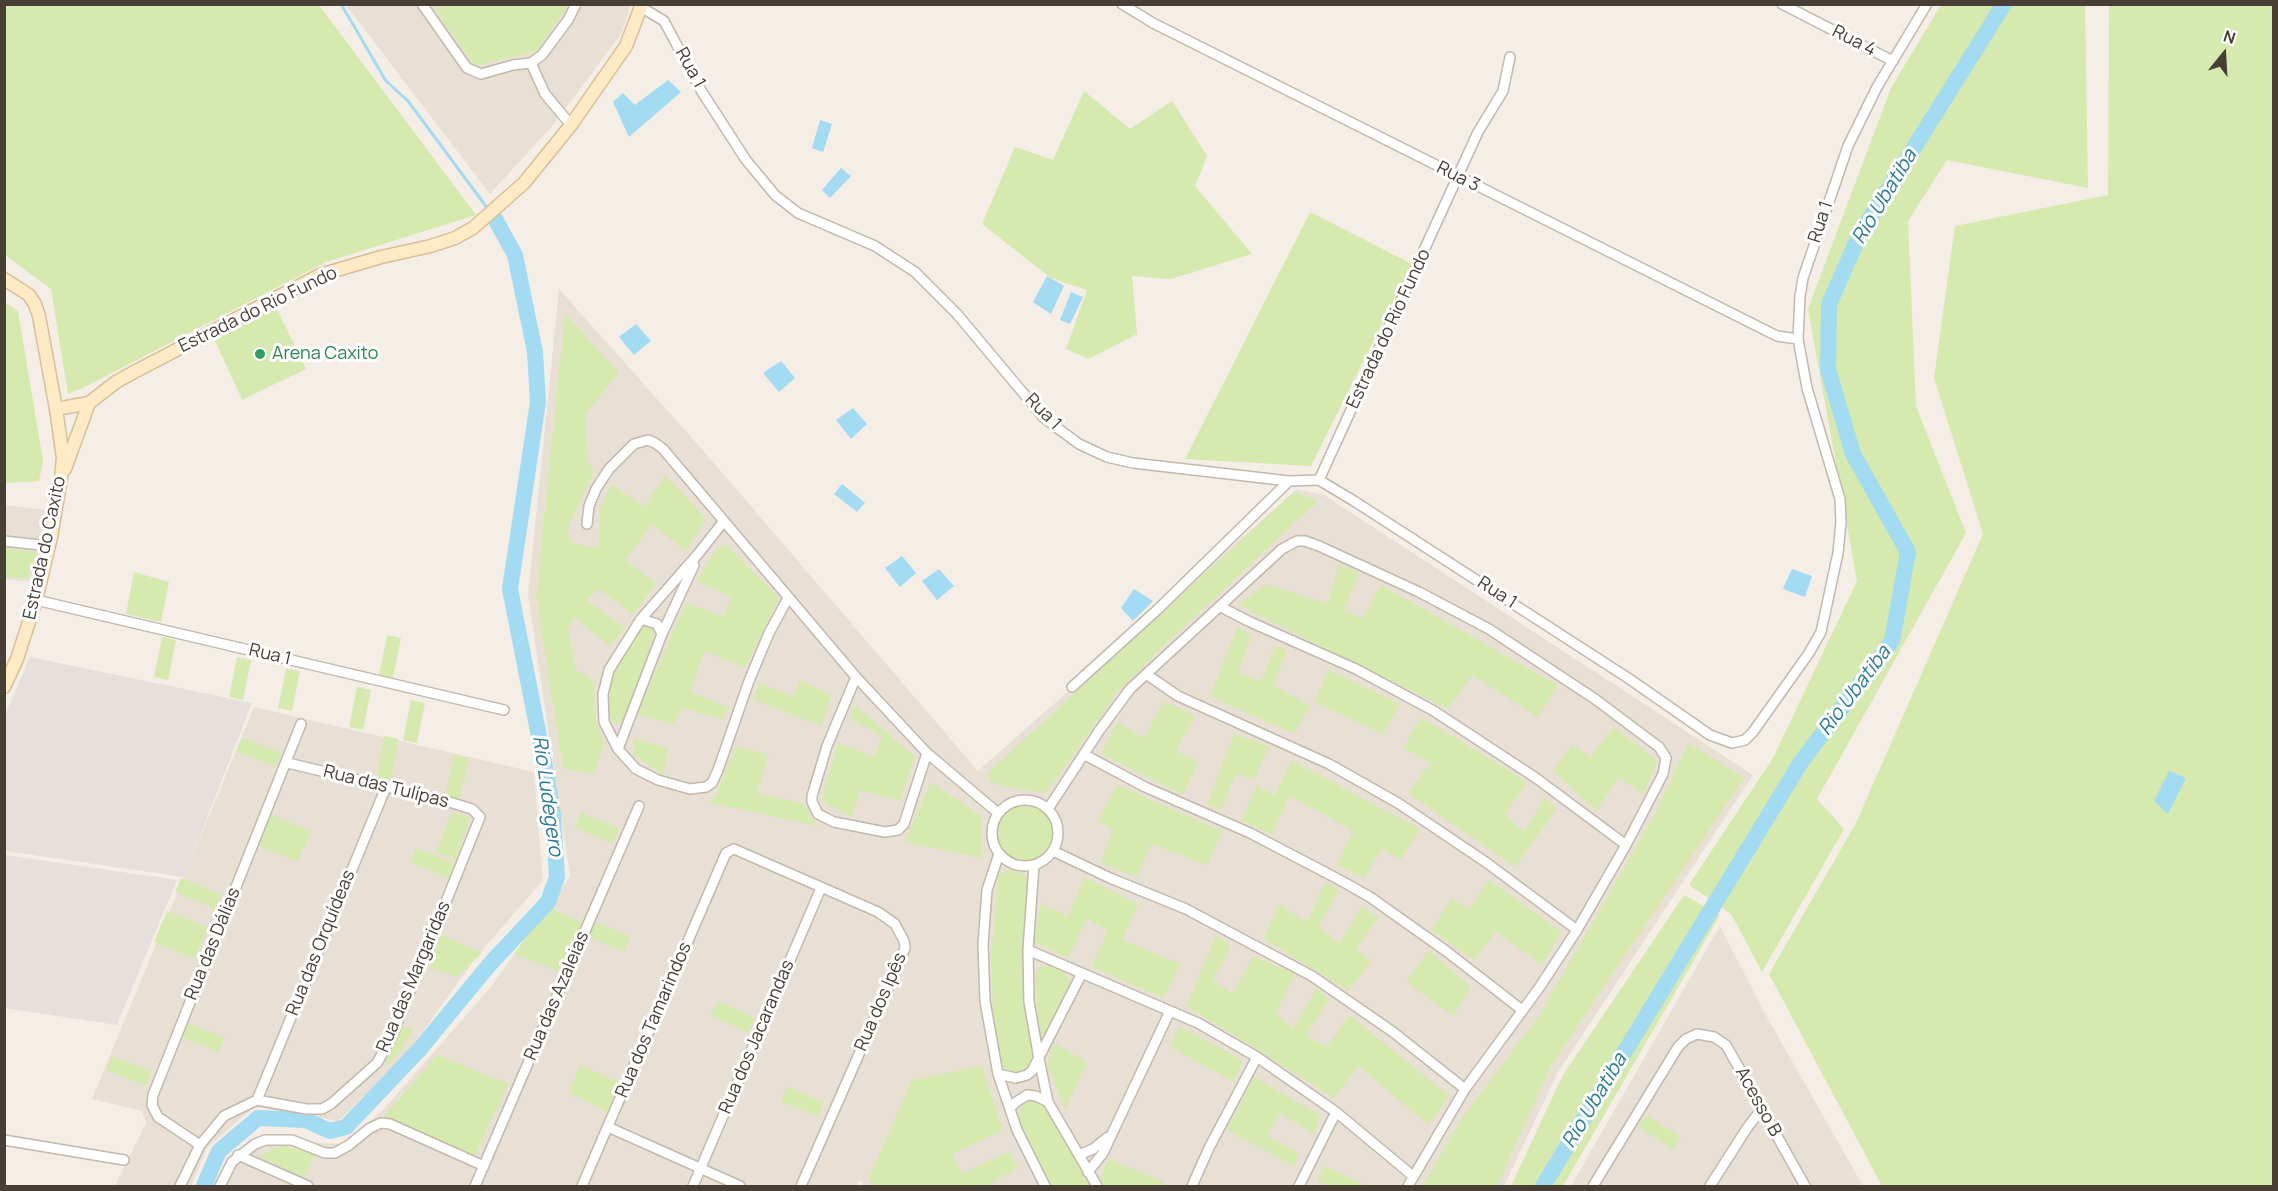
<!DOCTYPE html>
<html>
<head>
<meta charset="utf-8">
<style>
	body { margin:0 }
	#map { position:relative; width:2278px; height:1191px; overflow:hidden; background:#f4eee7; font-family:Manrope,sans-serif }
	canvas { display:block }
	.frame { position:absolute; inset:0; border:6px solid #473e36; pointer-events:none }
	.north { position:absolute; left:2194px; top:24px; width:60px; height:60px; -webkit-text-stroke:4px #fff; paint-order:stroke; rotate:18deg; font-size:16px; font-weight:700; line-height:24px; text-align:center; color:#473e36 }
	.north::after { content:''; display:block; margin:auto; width:21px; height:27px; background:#473e36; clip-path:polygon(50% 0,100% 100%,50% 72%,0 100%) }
</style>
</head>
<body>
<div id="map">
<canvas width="2278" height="1191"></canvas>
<div class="frame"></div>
<div class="north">N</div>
</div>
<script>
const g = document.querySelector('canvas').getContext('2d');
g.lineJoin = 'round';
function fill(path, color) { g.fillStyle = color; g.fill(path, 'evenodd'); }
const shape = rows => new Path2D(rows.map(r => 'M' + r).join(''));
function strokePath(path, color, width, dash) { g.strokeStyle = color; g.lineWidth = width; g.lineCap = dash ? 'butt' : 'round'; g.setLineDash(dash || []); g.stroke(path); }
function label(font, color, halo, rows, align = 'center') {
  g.font = font + ' Manrope,sans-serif'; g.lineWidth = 6; g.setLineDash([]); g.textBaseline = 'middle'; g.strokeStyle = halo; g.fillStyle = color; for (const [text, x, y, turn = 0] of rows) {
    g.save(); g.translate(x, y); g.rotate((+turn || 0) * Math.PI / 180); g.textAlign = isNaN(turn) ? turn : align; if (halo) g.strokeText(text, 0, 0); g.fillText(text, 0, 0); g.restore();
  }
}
const residential = shape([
	[346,5,631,5,621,34,553,125,490,194],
	[559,289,700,447,978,771,1297,489,1324,495,1753,775,1558,1072,1504,1186,863,1186,860,1180,856,1186,219,1186,234,1153,281,1141,344,1144,383,1110,490,988,570,876,528,595],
	[4,505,47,510,32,582,5,579],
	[254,707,534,772,543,880,474,960,409,1051,339,1121,254,1107,207,1148,191,1186,115,1186,146,1123,142,1111,92,1099],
	[1720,926,1763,1010,1863,1186,1571,1186]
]);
const industrial = shape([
	[30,657,252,703,184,877,5,851,5,715],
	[5,855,177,880,117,1025,5,1008]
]);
const green = shape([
	[4,5,319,5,476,215,326,262,83,388,68,394,51,289,5,255],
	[438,5,438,4,569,5,537,51,475,66,434,9],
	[1941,5,2085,5,2088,188,1947,160,1908,221,1916,406,1966,533,1817,799,1844,829,1762,972,1731,914,1689,885,1773,758,1857,581,1808,309,1891,88],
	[2109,5,2273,5,2273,1186,1882,1186,1769,974,1856,823,1983,534,1934,378,1955,226,2108,195],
	[1084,91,1130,129,1172,101,1207,156,1195,186,1252,254,1171,279,1132,276,1137,334,1089,359,1066,349,1087,290,1051,278,982,224,1015,147,1053,160],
	[1310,212,1412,264,1311,466,1185,459],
	[5,302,18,311,43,461,39,481,5,483],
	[276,307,306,369,242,400,214,338],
	[565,313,619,373,585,414,588,463,594,471,567,530,572,543,599,548,600,510,611,484,645,507,665,475,706,519,686,551,652,524,625,560,656,584,633,614,599,589,586,600,625,628,610,646,574,617,568,630,576,670,594,681,595,718,604,744,594,774,563,768,536,597],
	[1294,492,1318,501,1157,652,1119,690,1046,793,1017,789,990,782,988,773],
	[725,544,779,598,745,668,705,651,689,692,728,707,723,720,683,708,673,724,637,714,686,603,724,617,731,597,697,582,713,553],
	[6,548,37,552,27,578,5,577],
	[1339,565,1359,572,1344,611,1363,618,1381,585,1557,685,1539,718,1472,675,1448,709,1238,605,1266,584,1327,604],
	[134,572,169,582,161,622,126,614],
	[643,626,650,627,655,632,625,720,620,723,614,723,609,715,611,680,614,670],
	[1237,628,1252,634,1238,673,1261,681,1276,645,1287,650,1273,685,1310,706,1294,734,1210,696],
	[387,635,401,638,393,678,379,675],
	[162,637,176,640,168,680,154,677],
	[237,657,251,660,243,700,229,697],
	[286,669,300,671,292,711,278,708],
	[1328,669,1400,704,1383,734,1314,702],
	[800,680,832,696,821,726,753,699,759,683,794,697],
	[357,687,371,690,363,730,349,727],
	[411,700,425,703,417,743,403,740],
	[1164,701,1195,716,1176,751,1198,762,1183,795,1101,754,1117,722,1144,738],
	[855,705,915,757,900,801,860,790,852,817,821,800,838,743,874,757,882,737,850,718],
	[1421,717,1527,782,1505,815,1524,832,1545,797,1556,809,1515,867,1408,793,1431,762,1403,748],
	[1613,727,1657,760,1644,795,1618,777,1597,811,1553,771,1572,745,1591,757],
	[1234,733,1269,747,1254,780,1236,774,1221,811,1207,804],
	[384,736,399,739,391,781,376,778],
	[242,737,281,753,276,767,236,751],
	[634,738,668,749,663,775,633,755],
	[1688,743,1744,778,1552,1064,1497,1186,1423,1186,1460,1121,1539,1016,1656,812],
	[735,747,769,754,757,794,803,803,817,826,708,802,717,794],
	[454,755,469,758,460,799,445,796],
	[1291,760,1420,829,1401,860,1382,848,1364,878,1337,865,1353,831,1290,796,1272,834,1241,821,1257,785,1275,796],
	[931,782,981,816,983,858,905,842],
	[1117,785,1222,831,1207,865,1151,844,1137,877,1101,863,1113,829,1098,821],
	'996 833a29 29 0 1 1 58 0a29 29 0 1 1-58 0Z',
	[581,812,619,829,612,844,575,827],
	[452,813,471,817,456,859,435,852],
	[270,814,311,831,298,862,257,845],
	[416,848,455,864,449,878,410,862],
	[1016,870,1024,875,1029,884,1024,923,1022,963,1025,1004,1033,1057,1031,1065,1026,1071,1018,1074,1006,1070,1001,1063,993,1010,991,957,998,876,1006,871],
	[1084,877,1138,904,1122,940,1180,964,1163,998,1092,967,1107,931,1087,918,1068,958,1034,942,1041,903,1068,917],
	[181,878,221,895,215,909,175,892],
	[1488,879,1561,932,1542,965,1496,931,1474,960,1431,930,1452,898,1470,910],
	[1325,882,1339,890,1319,926,1339,944,1361,906,1378,917,1356,950,1371,961,1349,991,1263,938,1279,905,1307,922],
	[1684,895,1720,915,1563,1186,1511,1186,1563,1075],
	[548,907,583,923,560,972,514,954],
	[167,911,208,928,195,959,154,942],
	[593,921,631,937,624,952,587,936],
	[441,935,482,953,457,977,428,966],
	[1216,935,1231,947,1213,980,1233,994,1253,956,1295,974,1275,1014,1293,1028,1317,988,1329,999,1306,1036,1327,1047,1349,1015,1449,1096,1428,1125,1359,1066,1333,1098,1265,1054,1186,1006],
	[1428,950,1471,987,1453,1016,1406,982],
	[1047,965,1066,973,1071,983,1046,1035,1042,1036,1039,1032,1035,974,1039,967],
	[718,1001,755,1018,749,1033,711,1016],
	[185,1022,225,1038,219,1052,179,1036],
	[399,1026,414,1029,392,1062,384,1063],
	[1179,1026,1243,1061,1233,1081,1170,1047],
	[1054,1043,1087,1062,1065,1110,1047,1064],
	[437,1055,508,1084,474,1158,382,1119],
	[112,1056,152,1072,146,1086,106,1070],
	[580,1065,621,1083,608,1112,568,1093],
	[982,1066,1003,1130,952,1154,961,1174,1009,1151,1017,1168,985,1186,874,1186,869,1178,912,1080],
	[1254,1077,1320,1115,1315,1135,1280,1113,1267,1136,1298,1153,1294,1166,1227,1130],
	[787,1086,824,1103,818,1117,781,1101],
	[1029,1102,1038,1102,1046,1105,1090,1186,1050,1186,1034,1158,1018,1116,1021,1107],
	[1646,1115,1681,1137,1673,1149,1638,1127],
	[283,1145,315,1154,304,1178,259,1156],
	[1108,1159,1164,1182,1162,1186,1106,1186,1101,1178],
	[1324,1166,1367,1186,1330,1186,1317,1181]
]);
const water = shape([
	[668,80,681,92,629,137,613,102,623,93,635,105],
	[820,120,832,124,823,152,812,148],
	[841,168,851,176,830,198,822,190],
	[1047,276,1064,286,1051,314,1033,302],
	[1071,292,1083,297,1070,324,1060,320],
	[636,324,651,341,634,355,619,337],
	[781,361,795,378,779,392,763,373],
	[853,408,867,424,851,439,836,420],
	[842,484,865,503,857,512,834,494],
	[902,556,916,573,900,587,885,568],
	[939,569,954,586,937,600,922,581],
	[1792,569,1812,576,1805,597,1783,589],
	[1134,589,1153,601,1133,621,1121,608],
	[2169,771,2186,778,2168,814,2154,801]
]);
const stream = shape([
	[341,4,386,81,408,101,488,209]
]);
const river = shape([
	[204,1186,219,1151,258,1118,305,1120,330,1131,346,1127,419,1050,490,964,548,902,557,877,553,815,546,772,510,589,538,402,535,352,515,255,494,217],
	[1543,1186,1801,762,1892,641,1908,552,1853,454,1828,369,1829,304,1860,234,2004,4]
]);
const street = shape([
	[422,4,467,68,481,74,513,65,531,63,542,55,568,20,576,4],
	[1122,4,1153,23,1777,336,1798,339],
	[1782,4,1893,61],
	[641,7,664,21,702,92,746,160,775,195,798,213,875,246,915,272,957,314,1044,418,1079,444,1107,457,1133,463,1289,481,1319,480,1354,501,1628,678,1710,735,1732,743,1745,740,1753,732,1809,653,1821,632,1838,553,1841,522,1840,499,1807,388,1798,339,1800,296,1803,278,1848,146,1877,87,1927,4],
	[531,63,545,94,571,125],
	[1319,480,1478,132,1503,91,1510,57],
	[724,521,698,554,641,619,609,670,603,694,604,722,618,749,636,769,658,780,690,789,706,787,712,783,718,770,749,681,769,633,788,598],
	[587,524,589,506,596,489,609,469,634,444,648,440,655,443,663,449,856,677,927,753,998,813],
	[4,541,49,546],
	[36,600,504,710],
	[1221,607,1248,621,1356,669,1434,711,1536,778,1626,845],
	[641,619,657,624,662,634],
	[1146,674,1178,696,1329,764,1398,803,1487,863,1577,930],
	[856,677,827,746,812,796,812,802,818,814,834,822,885,832,898,830,904,824,927,753],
	[1072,687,1157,610,1289,481],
	[618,749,662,634,694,565],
	[1085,755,1145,787,1250,833,1338,879,1370,897,1446,951,1522,1010],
	'992 833a33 33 0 1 1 66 0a33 33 0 1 1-66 0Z',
	[1048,809,1099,731,1130,689,1282,549,1297,541,1305,541,1319,546,1419,592,1489,629,1595,699,1659,747,1666,758,1663,774,1626,845,1577,930,1539,988,1465,1089,1408,1186],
	[1053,851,1110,878,1186,909,1312,976,1393,1032,1465,1089],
	[999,854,987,890,983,944,985,1001,998,1074,1017,1130,1045,1186],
	[1034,865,1028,950,1029,1002,1039,1059,1048,1102,1097,1186],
	[1028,950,1198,1023,1257,1057,1336,1112,1413,1176],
	[998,1074,1016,1078,1027,1075,1032,1071,1082,973],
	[257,1100,386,787],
	[1010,1108,1016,1102,1027,1095,1036,1096,1048,1102],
	[608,1127,740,1186],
	[4,1140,124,1160],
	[200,1145,158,1117,152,1105,153,1095,301,724],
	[238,1155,308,1186],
	[1079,1155,1093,1149,1108,1137],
	[1088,1172,1103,1153,1170,1011],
	[180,1186,200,1145,224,1116,257,1100,306,1109,322,1109,331,1104,377,1063,392,1036,480,817,472,809,446,801,288,763],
	[220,1186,232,1162,255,1144,265,1140,292,1140,325,1153,335,1153,349,1145,370,1128,381,1123,390,1124,484,1166],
	[475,1186,639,806],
	[582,1186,726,853,734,849,878,912,895,924,904,941,905,948,900,961,801,1186],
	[693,1186,821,888],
	[1192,1186,1209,1148,1257,1057],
	[1299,1186,1336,1112],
	[1593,1186,1678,1047,1686,1039,1697,1034,1714,1037,1726,1045,1805,1186],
	[1710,1186,1747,1128,1761,1110]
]);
const secondary = shape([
	[4,279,29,295,35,304,39,316,56,409,63,458,61,478,51,537,36,600,17,659,4,687],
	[56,409,89,403,116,382,136,371,320,275,381,257,431,246,455,238,473,228,524,183,571,125,626,46,642,4],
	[65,469,89,403]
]);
const markers = [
	[260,354,6,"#2e9e5b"]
];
const streetNames = [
	["Rua 4",1854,41,27],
	["Rua 1",690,68,61],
	["Rua 3",1458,177,27],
	["Rua 1",1821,222,-72],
	["Estrada do Rio Fundo",258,310,-26],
	["Estrada do Rio Fundo",1389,329,-65],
	["Rua 1",1043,412,45],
	["Estrada do Caxito",45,548,-78],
	["Rua 1",1497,593,33],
	["Rua 1",270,655,13],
	["Rua das Tulípas",386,787,14],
	["Rua das Orquídeas",321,943,-68],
	["Rua das Dálias",213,944,-68],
	["Rua das Margaridas",414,977,-67],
	["Rua das Azaleias",557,996,-67],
	["Rua dos Ipês",881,1002,-67],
	["Rua dos Tamarindos",654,1020,-67],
	["Rua dos Jacarandas",757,1037,-67],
	["Acesso B",1758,1102,61]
];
const leisureNames = [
	["Arena Caxito",272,354]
];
const waterNames = [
	["Rio Ubatiba",1885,197,-59],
	["Rio Ubatiba",1855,691,-53],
	["Rio Ludegero",547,796,82],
	["Rio Ubatiba",1595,1101,-59]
];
fill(residential, '#e8e0d5');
fill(industrial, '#e6e0dc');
fill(green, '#d6e9af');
fill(water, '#a2dbf2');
strokePath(stream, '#a2dbf2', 3);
strokePath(river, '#a2dbf2', 16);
strokePath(street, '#c3b8ac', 12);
strokePath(secondary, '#d8bf98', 15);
strokePath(street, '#fff', 9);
strokePath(secondary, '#ffeac6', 12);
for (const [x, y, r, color] of markers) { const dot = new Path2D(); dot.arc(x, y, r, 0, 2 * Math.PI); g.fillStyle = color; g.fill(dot); strokePath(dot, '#fff', 2); }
label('18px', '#473e36', '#fff', streetNames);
label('18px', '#27864d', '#fff', leisureNames, 'left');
label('italic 20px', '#277a9e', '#fff', waterNames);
</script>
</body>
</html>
